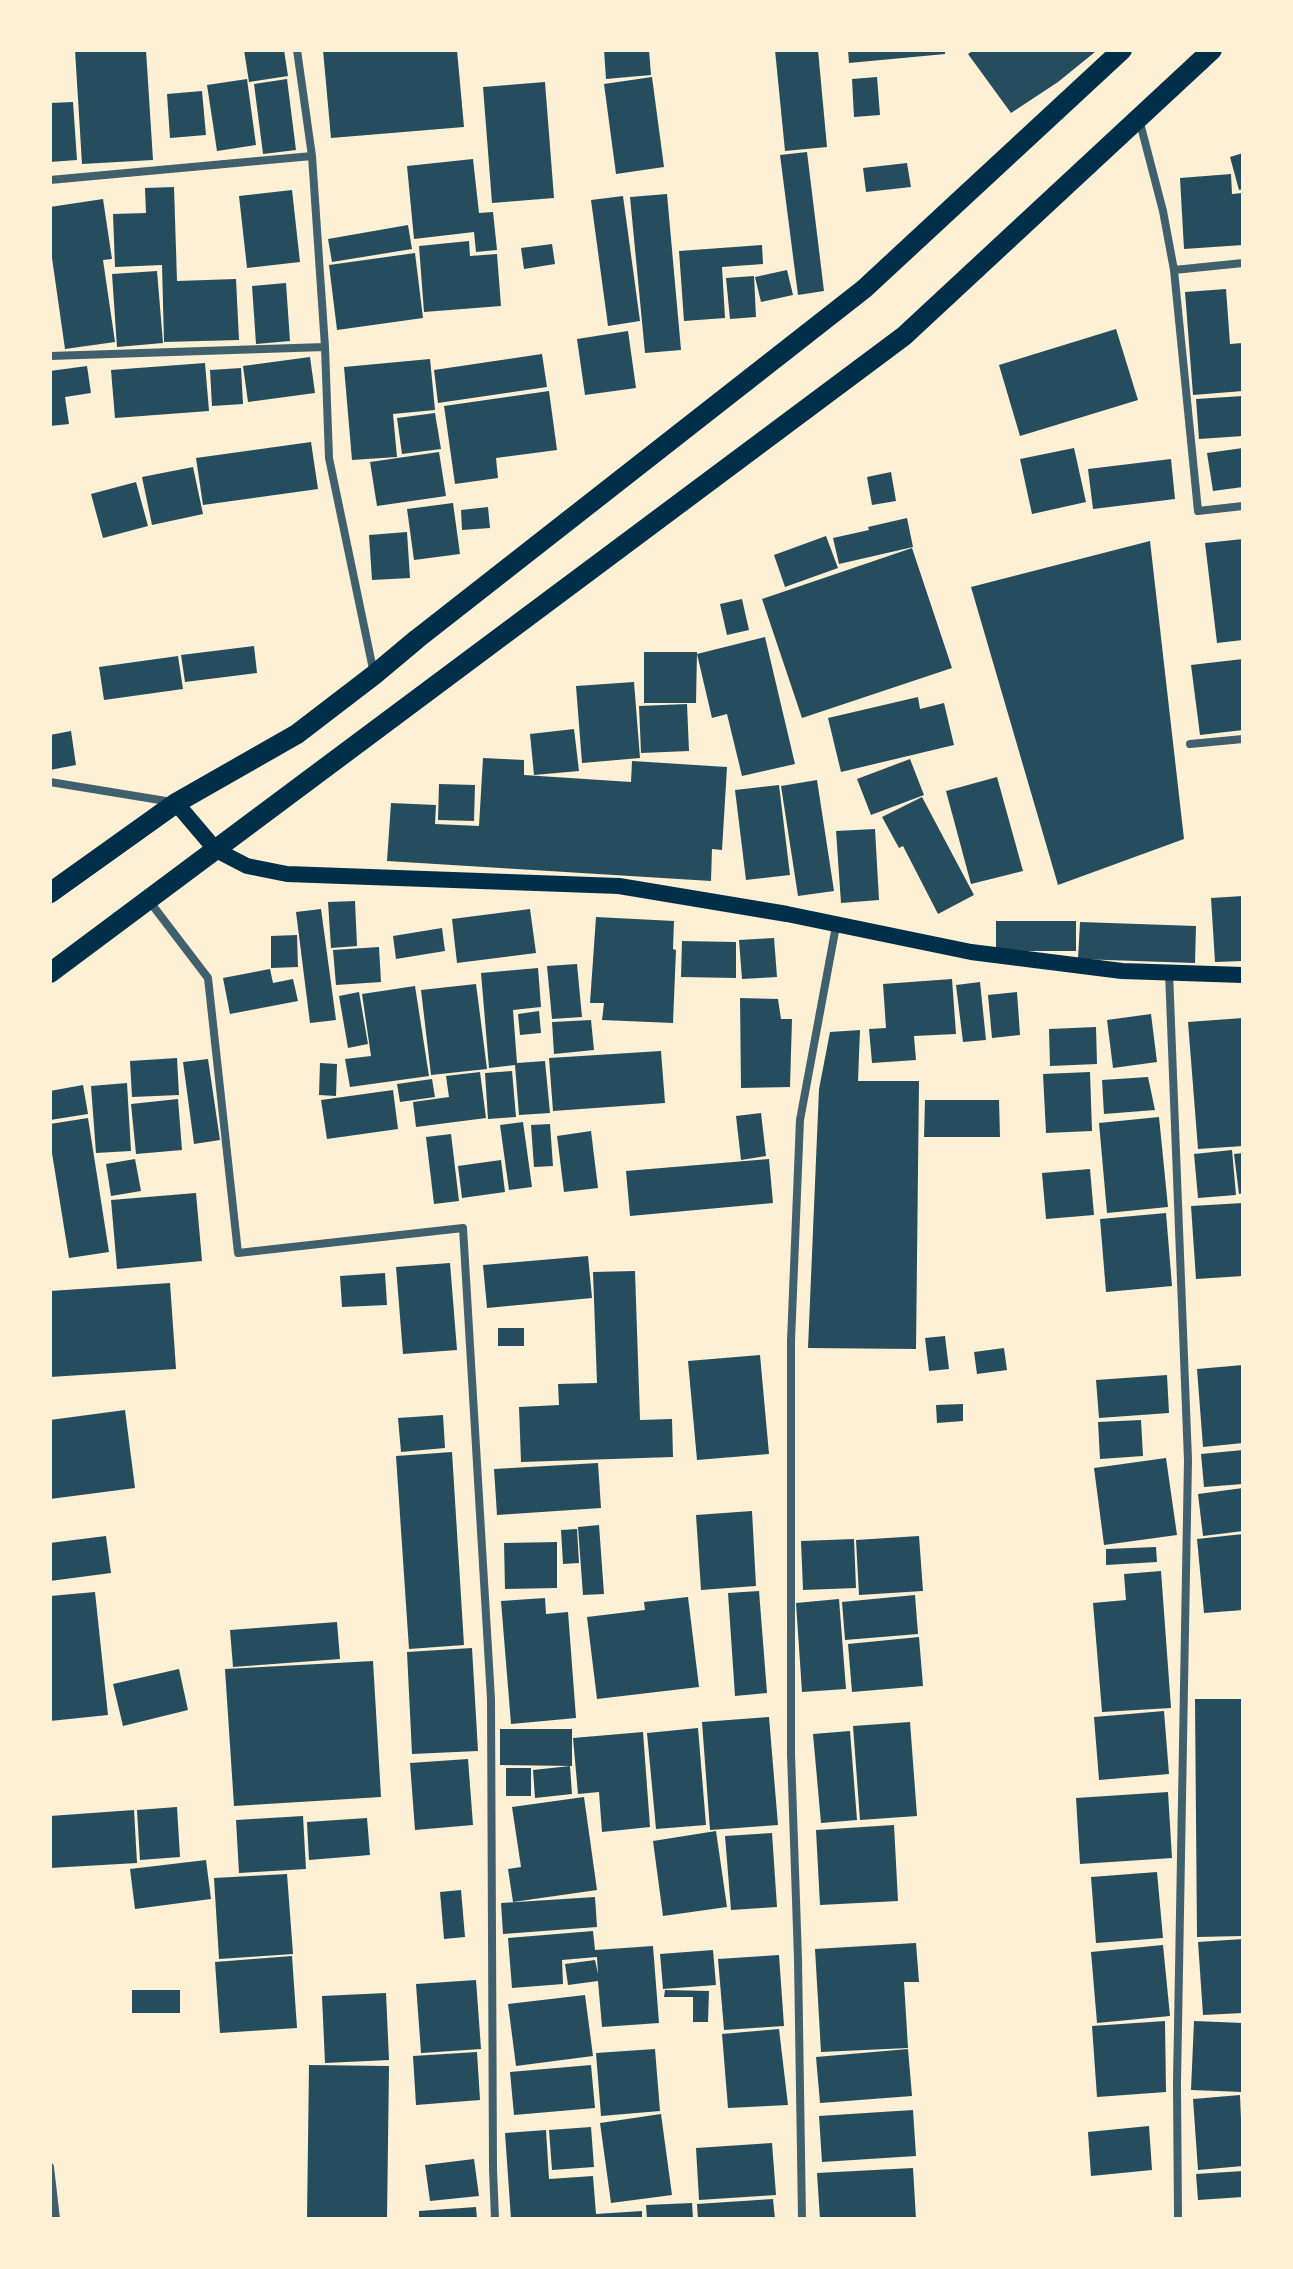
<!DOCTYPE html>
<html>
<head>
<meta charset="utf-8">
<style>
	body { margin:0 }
	#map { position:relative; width:1293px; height:2269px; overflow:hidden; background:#fdf0d5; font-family:"Work Sans",sans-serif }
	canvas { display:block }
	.frame { position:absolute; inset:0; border:52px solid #fdf0d5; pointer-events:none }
</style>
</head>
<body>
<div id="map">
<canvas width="1293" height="2269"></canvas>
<div class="frame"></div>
</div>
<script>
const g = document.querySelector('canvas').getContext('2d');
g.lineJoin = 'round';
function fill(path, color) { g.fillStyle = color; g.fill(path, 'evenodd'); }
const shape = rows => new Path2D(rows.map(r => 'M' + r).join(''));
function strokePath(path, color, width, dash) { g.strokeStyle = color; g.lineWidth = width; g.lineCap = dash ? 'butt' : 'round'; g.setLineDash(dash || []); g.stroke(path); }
const building = shape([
	[75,50,146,50,153,160,82,164],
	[244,50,284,50,288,76,249,82],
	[323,50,457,50,464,127,331,138],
	[604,50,649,50,651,75,606,79],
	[775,50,818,50,827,147,785,151],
	[848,50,945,50,945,54,849,63],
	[974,50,1094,50,1095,52,1058,82,1011,113,968,54],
	[652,77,664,167,616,174,604,84],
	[877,77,880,115,854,117,852,79],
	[247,79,256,145,217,151,207,85],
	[287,79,296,150,263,154,254,84],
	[545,82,554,198,492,203,483,87],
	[202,91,206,135,170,138,167,94],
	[73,102,77,160,50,162,50,103],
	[807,152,824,291,798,295,780,155],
	[1243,153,1243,189,1239,190,1230,157],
	[473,159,479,213,493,212,497,250,476,252,474,232,414,239,407,166],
	[907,163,911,187,866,192,863,168],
	[1231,174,1232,194,1243,193,1243,245,1184,249,1180,178],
	[174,187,177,281,236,279,239,340,164,342,162,265,115,267,113,214,146,213,145,188],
	[292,190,300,262,247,268,239,196],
	[667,194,681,350,645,353,630,197],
	[623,196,640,321,608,326,591,200],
	[103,199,112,259,103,260,115,342,65,349,50,244,50,207],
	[408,225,412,249,332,262,328,239],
	[469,241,470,256,497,254,501,306,424,312,419,246],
	[552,244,555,264,524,269,521,248],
	[762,245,763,264,722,267,725,318,684,321,679,251],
	[415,253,423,318,337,330,329,265],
	[787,270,793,295,761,302,755,277],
	[157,271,163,343,117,347,112,274],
	[754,276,756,317,730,319,726,278],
	[286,283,290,341,256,344,252,286],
	[1226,289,1230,344,1243,343,1243,391,1193,395,1185,292],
	[1116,329,1138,400,1020,436,999,365],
	[628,331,636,388,585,395,577,339],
	[542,354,547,387,438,403,434,370],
	[310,357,315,393,248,402,243,366],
	[430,359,435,410,393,414,397,457,352,460,344,367],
	[205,363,209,411,115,418,111,370],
	[87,366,91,393,65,397,69,424,50,426,50,371],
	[241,368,243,404,212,406,210,370],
	[549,391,557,450,496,458,498,478,455,484,444,406],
	[1243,396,1243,436,1199,439,1196,399],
	[435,413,441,449,402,454,397,418],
	[311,442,318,489,203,505,196,458],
	[1074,448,1086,502,1032,514,1020,459],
	[1243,448,1243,487,1213,491,1207,453],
	[439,452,446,496,377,506,370,462],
	[1171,459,1175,499,1093,509,1088,469],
	[193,467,203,514,152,525,142,477],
	[891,472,896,501,872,505,867,477],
	[136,482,148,526,103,538,91,494],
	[453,503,460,554,414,560,407,509],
	[488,507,490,528,462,530,461,510],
	[907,518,913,547,839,564,833,538,869,530,868,527],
	[407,532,410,578,372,580,369,535],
	[826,536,838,568,785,587,774,555],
	[1243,539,1243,640,1217,643,1205,543],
	[1150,541,1184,839,1058,885,971,587],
	[912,548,952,668,802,718,762,599],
	[742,599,749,630,727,635,720,604],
	[765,637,795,764,742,776,727,714,712,718,697,654],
	[254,646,257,673,185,682,181,655],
	[644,652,697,652,696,703,644,703],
	[178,656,183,689,104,700,99,667],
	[1243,659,1243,730,1200,735,1191,665],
	[634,682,640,758,582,763,576,686],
	[918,697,920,709,944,703,954,745,841,772,828,718],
	[687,704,689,751,641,753,639,706],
	[574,729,579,771,534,775,530,734],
	[71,731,76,765,50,770,50,735],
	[483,758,524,760,524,775,631,782,632,761,727,767,722,850,712,849,711,881,387,861,391,803,436,805,435,824,479,826],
	[910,759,924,795,871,815,857,779],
	[997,777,1023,871,971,884,946,791],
	[817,780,834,891,798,896,781,786],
	[439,784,475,785,474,821,438,820],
	[779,785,790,875,746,880,735,790],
	[922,797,974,895,938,914,903,846,899,848,882,817],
	[875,829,879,900,841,903,836,831],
	[1243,896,1243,961,1215,962,1211,898],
	[355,901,357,946,331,948,328,902],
	[321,909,336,1020,310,1023,296,912],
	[530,909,536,953,457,963,452,919],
	[596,917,674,921,673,949,676,950,673,1023,602,1020,604,1003,590,1003],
	[996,921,1076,921,1076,951,996,951],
	[1080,922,1196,926,1195,963,1078,959],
	[442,928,445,951,396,959,393,936],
	[297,935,298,967,271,968,271,936],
	[774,938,777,977,742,979,739,940],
	[682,941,736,942,736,978,681,977],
	[379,947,381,982,336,985,333,950],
	[577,964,582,1017,552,1019,547,966],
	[538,968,541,1007,513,1010,517,1063,545,1061,550,1113,519,1115,515,1065,489,1068,481,973],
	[270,969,273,983,293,979,298,1001,230,1014,223,978],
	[952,979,956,1034,914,1036,916,1060,872,1063,869,1029,886,1028,883,984],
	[980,982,986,1040,963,1042,956,985],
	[476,984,487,1069,431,1075,421,990],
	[415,986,429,1076,350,1087,345,1059,371,1056,362,994],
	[359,992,368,1044,348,1048,339,996],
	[1017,992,1020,1035,992,1038,988,995],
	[740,998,778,999,781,1019,792,1019,790,1087,741,1088],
	[539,1011,541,1033,520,1035,518,1014],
	[1151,1014,1157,1062,1113,1068,1107,1020],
	[1243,1018,1243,1146,1198,1149,1188,1022],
	[591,1020,594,1050,554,1054,552,1022],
	[1096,1027,1097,1064,1050,1066,1049,1029],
	[860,1030,858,1081,919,1081,916,1349,808,1348,819,1089,830,1032],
	[661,1051,665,1103,553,1111,549,1058],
	[177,1058,179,1095,132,1097,130,1061],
	[208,1059,220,1140,194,1144,183,1062],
	[320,1063,337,1064,336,1096,319,1095],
	[512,1071,516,1117,488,1119,485,1073],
	[480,1072,486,1118,416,1127,413,1102,449,1097,446,1076],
	[1090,1072,1092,1131,1046,1133,1043,1074],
	[1148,1077,1155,1110,1104,1114,1102,1080],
	[432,1079,435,1097,400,1102,397,1084],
	[127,1083,131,1151,96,1153,91,1086],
	[83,1085,88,1114,50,1120,50,1091],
	[393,1090,398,1129,327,1139,321,1100],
	[178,1099,182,1150,136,1154,131,1104],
	[925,1100,999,1100,1000,1137,924,1137],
	[761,1113,766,1156,741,1160,736,1116],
	[1159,1117,1168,1207,1107,1213,1099,1123],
	[88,1118,109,1252,69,1258,50,1141,50,1124],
	[523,1122,532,1187,509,1190,500,1125],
	[550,1124,553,1166,534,1167,531,1125],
	[591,1131,598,1188,564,1192,557,1136],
	[451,1134,459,1201,434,1204,426,1137],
	[1232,1150,1236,1195,1198,1198,1194,1154],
	[1243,1153,1243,1193,1239,1194,1234,1154],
	[135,1159,141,1191,111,1196,106,1164],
	[769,1159,773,1203,630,1216,626,1171],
	[501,1160,505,1192,462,1198,458,1166],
	[1090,1169,1094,1215,1046,1219,1042,1173],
	[196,1193,202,1261,117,1269,111,1200],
	[1243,1203,1243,1276,1196,1279,1191,1206],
	[1166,1213,1172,1286,1106,1292,1100,1219],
	[588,1256,592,1298,487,1308,483,1265],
	[450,1263,457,1350,403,1354,396,1267],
	[635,1271,640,1420,672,1419,673,1457,521,1462,519,1407,559,1405,558,1384,597,1383,593,1272],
	[385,1273,387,1305,342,1307,340,1276],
	[170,1283,176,1369,50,1377,50,1291],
	[498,1328,524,1328,524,1346,498,1346],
	[945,1336,949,1369,929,1371,925,1338],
	[1004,1348,1007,1370,977,1374,974,1352],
	[760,1355,769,1454,697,1460,688,1361],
	[1243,1365,1243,1443,1203,1447,1197,1369],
	[1167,1375,1169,1413,1099,1418,1096,1380],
	[963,1404,963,1421,937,1423,936,1405],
	[125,1410,135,1488,50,1499,50,1420],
	[443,1415,445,1448,401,1452,398,1418],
	[1141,1420,1143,1456,1100,1459,1098,1422],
	[1243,1450,1243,1484,1204,1487,1201,1454],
	[452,1452,464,1645,409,1649,396,1456],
	[1166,1458,1177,1535,1104,1545,1094,1468],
	[598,1463,601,1508,497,1515,494,1469],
	[1243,1488,1243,1531,1203,1536,1198,1494],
	[752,1511,756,1586,701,1590,696,1515],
	[599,1525,604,1594,583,1595,578,1527],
	[577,1529,579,1563,563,1564,561,1530],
	[1243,1534,1243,1610,1204,1613,1197,1539],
	[106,1536,111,1573,50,1581,50,1543],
	[919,1536,923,1591,859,1595,856,1540],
	[854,1539,856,1588,803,1590,801,1541],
	[557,1542,557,1588,505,1589,504,1543],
	[1156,1547,1157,1562,1106,1565,1106,1549],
	[1161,1571,1171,1708,1102,1712,1093,1603,1126,1600,1124,1574],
	[759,1591,767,1693,735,1696,728,1593],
	[95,1592,108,1715,50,1721,50,1596],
	[915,1595,918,1634,845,1640,842,1602],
	[688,1597,699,1687,597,1699,587,1617,645,1610,644,1602],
	[545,1598,546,1614,568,1612,576,1718,511,1724,501,1601],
	[839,1599,846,1689,802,1692,796,1603],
	[337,1622,340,1659,233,1667,230,1630],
	[919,1637,923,1686,852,1692,848,1644],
	[472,1648,478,1751,412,1754,407,1652],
	[373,1661,381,1797,234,1806,225,1669],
	[179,1669,188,1710,123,1726,113,1684],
	[1195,1699,1243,1699,1243,1936,1197,1937],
	[1164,1711,1169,1774,1099,1780,1094,1717],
	[769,1717,778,1825,710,1830,702,1722],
	[910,1722,917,1816,860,1820,853,1726],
	[698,1728,706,1825,656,1829,647,1733],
	[500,1729,572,1729,572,1766,500,1765],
	[850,1731,857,1820,821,1823,813,1734],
	[643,1732,650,1827,602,1832,599,1792,578,1794,573,1738],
	[468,1759,473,1825,415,1830,410,1763],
	[570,1766,572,1794,535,1798,533,1770],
	[506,1768,531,1768,531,1796,506,1796],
	[1168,1792,1172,1858,1080,1864,1076,1798],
	[584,1797,597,1890,513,1902,508,1869,521,1867,512,1807],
	[177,1807,180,1857,140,1860,137,1810],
	[134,1810,137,1863,50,1868,50,1816],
	[303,1816,306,1869,239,1873,236,1820],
	[367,1818,370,1855,309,1860,307,1822],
	[894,1825,898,1901,820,1905,816,1830],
	[716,1831,727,1907,663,1916,653,1841],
	[772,1833,777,1907,731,1910,725,1836],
	[206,1860,211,1899,135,1909,130,1869],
	[1157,1872,1163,1938,1096,1943,1091,1877],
	[287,1874,293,1954,219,1959,214,1878],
	[461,1890,465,1937,444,1939,440,1892],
	[595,1897,597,1927,503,1934,501,1903],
	[593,1931,595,1950,653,1946,659,2023,602,2027,598,1981,568,1985,565,1964,595,1960,598,1974,597,1957,562,1960,563,1984,512,1988,508,1938],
	[1243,1939,1243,2013,1203,2015,1198,1942],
	[916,1943,919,1982,904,1982,908,2048,821,2052,815,1949],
	[1163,1945,1170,2016,1097,2023,1091,1952],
	[713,1950,716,1985,663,1989,660,1954],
	[779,1955,784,2026,724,2030,718,1959],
	[292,1956,297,2028,220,2033,215,1962],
	[476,1980,481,2049,421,2053,416,1984],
	[132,1990,180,1990,180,2013,132,2013],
	[665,1990,709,1991,708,2022,693,2022,693,1997,664,1997],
	[386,1993,389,2060,325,2063,322,1996],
	[585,1995,593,2056,516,2066,508,2004],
	[1165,2021,1166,2092,1097,2097,1092,2026],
	[1194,2021,1243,2023,1243,2092,1191,2090],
	[779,2029,788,2105,728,2108,722,2034],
	[655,2049,660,2111,601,2116,596,2053],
	[908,2049,912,2096,820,2103,816,2057],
	[477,2052,480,2100,416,2105,413,2056],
	[309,2065,389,2066,387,2219,307,2219],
	[591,2065,595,2108,514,2115,510,2072],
	[1240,2095,1243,2166,1198,2170,1193,2099],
	[913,2110,916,2156,822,2162,819,2116],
	[661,2114,672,2195,611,2203,600,2123],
	[1149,2126,1152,2170,1091,2176,1088,2132],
	[591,2127,594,2167,552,2170,549,2130],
	[546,2130,549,2179,593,2176,596,2214,642,2211,642,2219,511,2219,505,2133],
	[772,2143,776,2195,699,2200,696,2148],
	[474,2159,479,2196,430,2201,425,2165],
	[913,2168,916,2219,820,2219,817,2173],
	[1243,2171,1243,2197,1198,2200,1196,2174],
	[773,2199,775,2219,698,2219,697,2204],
	[692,2203,693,2219,647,2219,646,2205],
	[476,2207,477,2219,419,2219,419,2211]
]);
const minor = shape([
	[297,50,312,156,325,347],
	[1139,119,1163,211,1174,270,1198,511,1243,506],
	[50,180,312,156],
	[1174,270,1243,263],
	[50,356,325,347,329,458,374,674],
	[1190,744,1243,739],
	[50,782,172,802],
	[150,902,208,978,238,1253,463,1228,491,1699,493,2169,495,2219],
	[1169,972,1188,1460,1177,2082,1178,2219],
	[50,2167,56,2219],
	[802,2219,798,1959,791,1754,791,1341,800,1120,836,926]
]);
const secondary = shape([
	[176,803,216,850,247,866,287,874,619,886,787,914,971,952,1122,971,1243,975]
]);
const primary = shape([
	[50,893,176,803,297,734,374,675,417,639,864,289,1122,50],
	[50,973,904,336,1212,50]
]);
fill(building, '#264d5e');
strokePath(minor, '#3f606c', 8);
strokePath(secondary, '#003049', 16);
strokePath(primary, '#003049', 20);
</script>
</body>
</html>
